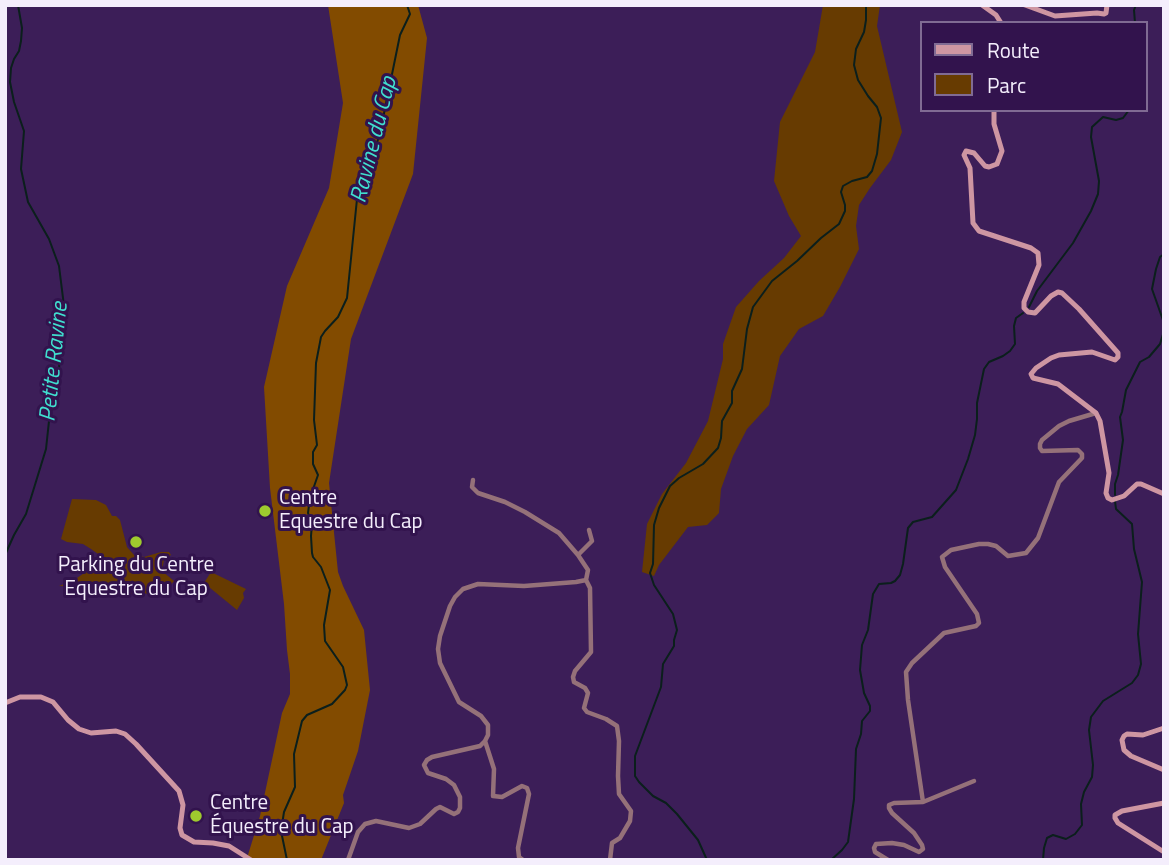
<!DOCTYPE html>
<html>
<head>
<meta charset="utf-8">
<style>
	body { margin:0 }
	#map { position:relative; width:1169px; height:865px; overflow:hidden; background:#3c1e58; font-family:"Titillium Web",sans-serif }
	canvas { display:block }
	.frame { position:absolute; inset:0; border:7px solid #f4eefc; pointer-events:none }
	.legend { position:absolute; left:920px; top:21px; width:228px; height:91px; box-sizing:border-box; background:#32134d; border:2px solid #806b93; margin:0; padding:9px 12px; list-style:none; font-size:21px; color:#f4eefc }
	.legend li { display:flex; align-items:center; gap:14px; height:35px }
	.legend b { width:35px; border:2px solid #806b93 }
</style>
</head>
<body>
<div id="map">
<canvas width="1169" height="865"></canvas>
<div class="frame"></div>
<ul class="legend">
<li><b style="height:9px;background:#ce96a2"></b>Route</li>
<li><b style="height:19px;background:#673b01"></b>Parc</li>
</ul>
</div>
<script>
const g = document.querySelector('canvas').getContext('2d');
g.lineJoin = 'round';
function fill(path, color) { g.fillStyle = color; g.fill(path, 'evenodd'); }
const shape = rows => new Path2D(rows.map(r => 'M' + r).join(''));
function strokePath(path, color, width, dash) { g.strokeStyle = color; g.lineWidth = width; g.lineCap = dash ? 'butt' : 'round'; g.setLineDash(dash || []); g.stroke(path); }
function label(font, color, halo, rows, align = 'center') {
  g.font = font + ' "Titillium Web",sans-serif'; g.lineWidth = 6; g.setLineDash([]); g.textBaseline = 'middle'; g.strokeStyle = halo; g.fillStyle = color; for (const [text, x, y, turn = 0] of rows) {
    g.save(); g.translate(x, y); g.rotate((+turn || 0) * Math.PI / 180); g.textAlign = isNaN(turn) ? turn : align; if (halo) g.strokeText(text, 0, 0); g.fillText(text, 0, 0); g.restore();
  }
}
const green = shape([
	[823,5,880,5,877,26,902,132,891,160,870,188,859,205,856,226,859,249,840,287,823,316,799,329,780,356,769,405,747,429,733,456,721,489,719,513,707,525,688,527,659,565,654,576,642,572,647,524,662,494,686,463,708,421,723,359,723,344,736,307,759,281,784,258,801,236,789,216,774,181,780,122,815,52],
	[72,499,96,500,106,505,112,516,116,516,120,520,127,547,134,555,144,557,161,552,169,552,171,555,164,560,162,571,174,581,170,586,163,589,154,596,141,592,122,596,109,594,87,587,59,586,74,580,93,567,98,562,98,554,91,549,83,544,67,542,61,539],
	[211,572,246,589,243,593,244,598,237,610,204,583]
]);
const forest = shape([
	[328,5,418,5,427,38,413,174,351,339,329,483,338,572,343,586,364,630,370,690,358,751,343,795,344,803,321,860,252,860,247,858,260,816,282,713,290,694,290,674,287,650,284,604,270,488,264,387,287,286,329,188,343,103]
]);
const stream = shape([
	[1135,23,1134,10,1136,5],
	[1164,254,1160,257,1156,269,1152,289,1164,323],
	[1029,307,1037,291,1073,243,1091,211,1098,194,1099,181,1091,137,1092,127,1103,117,1116,120,1123,118,1129,110],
	[1115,495,1115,484,1118,475,1123,440,1120,417,1122,412,1126,390,1140,362,1149,357,1160,344,1164,331],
	[5,555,14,535,26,514,46,449,49,421,59,372,60,340,64,306,59,266,49,239,28,202,21,169,24,131,14,102,10,82,11,68,14,59,19,51,21,41,22,28,18,5],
	[5,581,5,587],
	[287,860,281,831,284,812,295,787,294,754,302,721,307,715,332,704,345,690,347,685,343,667,325,641,324,625,330,590,321,567,313,557,312,553,311,536,312,524,308,513,310,498,318,475,313,464,313,452,317,445,314,420,316,363,321,337,325,331,338,317,347,298,358,189,371,162,380,133,400,35,410,14,407,5],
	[707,860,698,840,677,814,666,803,653,796,639,782,635,776,635,756,661,687,663,664,674,646,674,640,677,630,673,614,654,585,650,573,653,564,654,525,659,508,670,486,679,478,703,464,718,448,721,438,722,421,732,403,732,391,742,369,747,329,753,307,772,281,797,261,821,238,839,224,845,211,845,205,841,192,843,186,852,181,867,177,872,171,877,154,881,118,877,107,868,96,858,80,854,65,856,49,864,32,866,20,866,5],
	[831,860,842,850,848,842,854,799,856,749,861,734,862,721,870,711,870,706,864,693,860,670,862,645,868,630,873,594,879,584,891,583,895,581,900,575,903,564,908,528,913,522,932,517,956,490,968,459,975,435,977,419,977,403,984,369,989,362,1003,356,1010,351,1015,344,1014,326,1016,318,1023,313],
	[1043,860,1044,848,1047,838,1053,835,1066,839,1075,834,1082,825,1081,804,1084,792,1092,777,1093,765,1089,730,1091,717,1103,701,1132,683,1138,675,1141,664,1138,634,1142,582,1134,549,1132,524,1116,509,1115,501]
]);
const street = shape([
	[578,555,592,541,589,530],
	[586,580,590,588,591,652,575,671,573,677,574,682,585,688,588,693,584,708,587,712,606,719,617,726,619,741,618,776,619,794,631,811,630,821,620,838,612,843,610,860],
	[485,741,494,769,493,796,502,797,522,786,527,788,529,794,518,848,519,857,523,860],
	[923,802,974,781],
	[348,860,358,832,365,824,376,821,409,828,420,824,436,809,440,807,454,814,458,812,460,808,460,797,454,785,446,779,428,773,424,765,427,760,432,757,480,746,485,741,488,735,488,725,481,716,459,702,440,663,438,649,440,636,450,606,455,597,463,589,478,584,524,586,576,582,586,580,588,570,578,555,559,533,525,512,505,502,478,493,472,487,473,480],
	[888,860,875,852,874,848,876,844,892,843,904,845,919,852,923,849,922,845,914,833,892,813,889,808,889,805,894,803,923,802,908,700,906,672,912,663,944,633,976,626,979,623,977,614,945,567,942,557,951,550,979,544,988,544,996,546,1008,556,1026,553,1038,538,1059,482,1082,458,1082,454,1078,450,1042,451,1040,448,1040,444,1042,440,1059,426,1069,421,1096,413]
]);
const secondary = shape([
	[982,5,996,15,1001,23],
	[1025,5,1055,16,1097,13,1104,14,1106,13,1107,5],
	[994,110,994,124,1002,151,997,164,989,167,985,166,974,153,966,151,964,155,970,168,973,223,979,231,1031,248,1038,253,1039,265,1024,302,1024,308,1028,312,1035,313,1051,296,1058,292,1062,293,1079,309,1118,353,1118,357,1115,360,1092,352,1059,355,1051,358,1036,368,1031,374,1033,378,1058,384,1096,413,1100,421,1109,473,1106,493,1108,498,1112,500,1124,496,1137,484,1141,484,1164,494],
	[5,703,20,697,41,697,53,702,68,720,79,729,91,733,116,731,125,734,136,744,179,791,183,805,180,828,182,835,194,842,213,843,229,846,251,860],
	[1164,728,1143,735,1127,734,1124,736,1122,740,1124,750,1131,756,1164,770],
	[1164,803,1122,811,1115,815,1115,818,1118,823,1164,852]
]);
const markers = [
	[265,511,7,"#9eca2e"],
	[136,542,7,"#9eca2e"],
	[196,816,7,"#9eca2e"]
];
const poiNames = [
	["Centre",279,499],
	["Equestre du Cap",279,523],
	["Parking du Centre",136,566,"center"],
	["Equestre du Cap",136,590,"center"],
	["Centre",210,804],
	["Équestre du Cap",210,828]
];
const waterNames = [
	["Ravine du Cap",375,140,-76],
	["Petite Ravine",55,362,-84]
];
fill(green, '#673b01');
fill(forest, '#824b00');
strokePath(stream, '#0b1f1c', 2);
strokePath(street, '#957179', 4.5);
strokePath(secondary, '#ce96a2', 5);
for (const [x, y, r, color] of markers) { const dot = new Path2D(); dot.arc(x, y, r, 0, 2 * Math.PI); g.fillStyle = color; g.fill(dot); strokePath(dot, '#32134d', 2.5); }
label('21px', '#f4eefc', '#32134d', poiNames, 'left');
label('italic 23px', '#40dfcf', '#32134d', waterNames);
</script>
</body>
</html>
